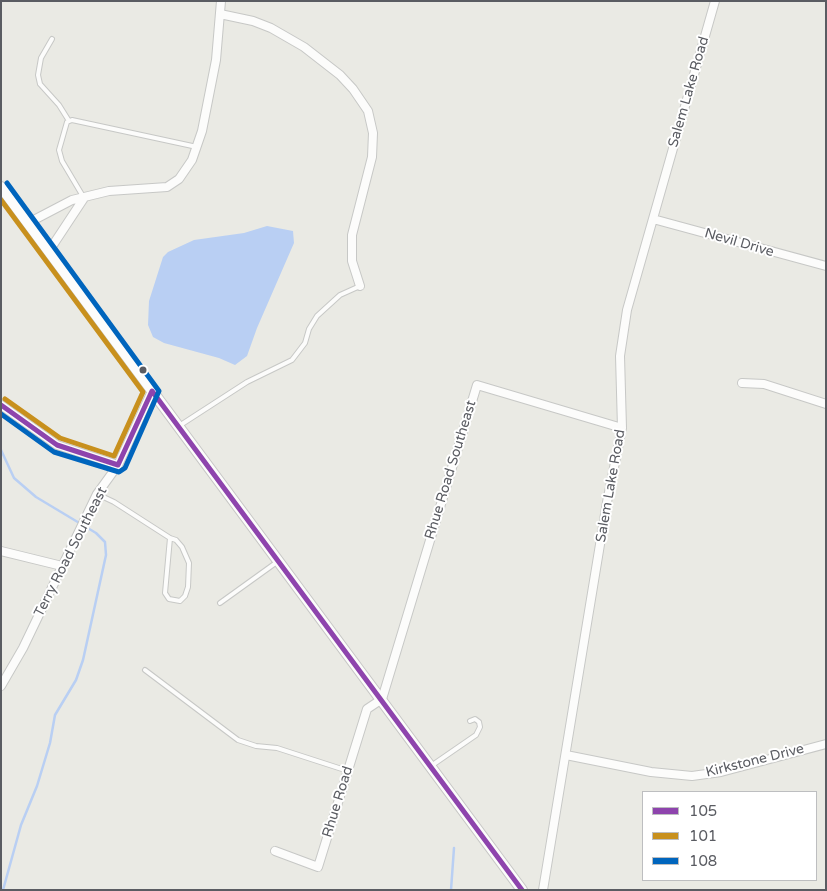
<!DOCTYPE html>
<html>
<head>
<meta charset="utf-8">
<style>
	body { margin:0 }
	#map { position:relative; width:827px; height:891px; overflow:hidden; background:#eaeae4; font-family:"Varela Round",sans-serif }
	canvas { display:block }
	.frame { position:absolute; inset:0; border:2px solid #5a5c62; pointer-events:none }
	.legend { position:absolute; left:642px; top:791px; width:175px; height:90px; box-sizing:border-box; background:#fff; border:1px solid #bdbec0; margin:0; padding:6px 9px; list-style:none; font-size:15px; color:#5a5c62 }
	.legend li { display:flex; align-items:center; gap:10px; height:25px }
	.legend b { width:25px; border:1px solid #bdbec0 }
</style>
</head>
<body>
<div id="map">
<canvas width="827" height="891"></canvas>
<div class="frame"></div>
<ul class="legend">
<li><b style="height:6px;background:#8e44ad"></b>105</li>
<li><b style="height:6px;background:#c8901d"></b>101</li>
<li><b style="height:6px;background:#0065bd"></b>108</li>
</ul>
</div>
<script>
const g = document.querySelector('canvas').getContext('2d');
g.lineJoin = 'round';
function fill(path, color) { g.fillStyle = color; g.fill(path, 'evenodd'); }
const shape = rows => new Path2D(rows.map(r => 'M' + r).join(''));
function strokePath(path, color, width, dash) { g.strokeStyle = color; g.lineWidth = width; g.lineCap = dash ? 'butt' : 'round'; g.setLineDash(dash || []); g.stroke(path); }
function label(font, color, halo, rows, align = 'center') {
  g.font = font + ' "Varela Round",sans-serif'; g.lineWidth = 4; g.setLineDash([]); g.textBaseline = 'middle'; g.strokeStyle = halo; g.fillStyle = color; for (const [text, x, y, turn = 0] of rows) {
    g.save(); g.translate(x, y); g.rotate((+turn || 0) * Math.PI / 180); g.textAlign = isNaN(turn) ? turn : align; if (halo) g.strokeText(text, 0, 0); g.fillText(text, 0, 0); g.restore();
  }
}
const water = shape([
	[267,226,293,231,294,243,257,328,247,356,235,365,219,358,164,343,153,337,148,325,149,301,163,257,168,252,194,240,244,233]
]);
const stream = shape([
	[1,450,14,478,36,497,96,533,105,542,106,555,83,660,76,680,55,715,50,743,37,786,21,825,3,890],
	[451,890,454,848]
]);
const service = shape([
	[52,39,41,58,38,75,40,84,59,105,69,121],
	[84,198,62,161,59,150,67,122,72,120,197,147],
	[179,426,247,382,292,360,305,343,309,329,317,316,340,295,360,286],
	[97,494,114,502,170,538],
	[170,538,176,540,182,547,189,563,188,587,185,596,180,601,169,599,165,593,170,538],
	[220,603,277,562],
	[145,670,238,740,256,746,277,748,348,771],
	[431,766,476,735,480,727,479,722,475,719,470,721]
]);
const minor = shape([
	[220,14,253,21,271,28,304,47,340,75,353,89,368,111,373,133,372,157,352,235,352,261,360,286],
	[653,219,826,266],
	[28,223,72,200,109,191,167,187,179,179,192,160,202,131,216,60,221,1],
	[49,251,84,198],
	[742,383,764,384,826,404],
	[1,405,57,445,118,465],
	[1,551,62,566],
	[1,686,23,648,97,494,118,465,152,391],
	[566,755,651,772,692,776,721,772,826,744],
	[275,851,318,867,367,709,382,699,477,385,622,428],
	[543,890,607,502,622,428,620,356,627,310,715,1]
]);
const secondary = shape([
	[1,187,522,890]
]);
const bus1 = shape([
	[1,405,57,445,118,465,152,391,522,890]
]);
const bus2 = shape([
	[1,200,143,392,114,456,60,438,5,399]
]);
const bus3 = shape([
	[1,414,54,452,119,472,125,468,159,391,7,183]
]);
const markers = [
	[143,370,4.5,"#5a5c62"]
];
const streetNames = [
	["Salem Lake Road",689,92,-74],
	["Nevil Drive",739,243,16],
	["Rhue Road Southeast",451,470,-73],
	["Salem Lake Road",611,486,-80],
	["Terry Road Southeast",71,552,-63],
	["Kirkstone Drive",755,761,-14],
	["Rhue Road",338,802,-73]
];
fill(water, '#b9cff3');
strokePath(stream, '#b9cff3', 2.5);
strokePath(service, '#c7c8c6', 6);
strokePath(minor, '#c7c8c6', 10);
strokePath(secondary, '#c7c7c5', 12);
strokePath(service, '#fcfcfb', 4);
strokePath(minor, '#fcfcfb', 8);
strokePath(secondary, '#fcfcfb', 10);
strokePath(bus1, '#8e44ad', 5);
strokePath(bus2, '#c8901d', 5);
strokePath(bus3, '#0065bd', 5);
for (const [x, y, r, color] of markers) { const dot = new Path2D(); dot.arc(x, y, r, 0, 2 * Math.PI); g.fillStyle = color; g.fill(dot); strokePath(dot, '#fff', 2); }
label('14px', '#5a5c62', '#fff', streetNames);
</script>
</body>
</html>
